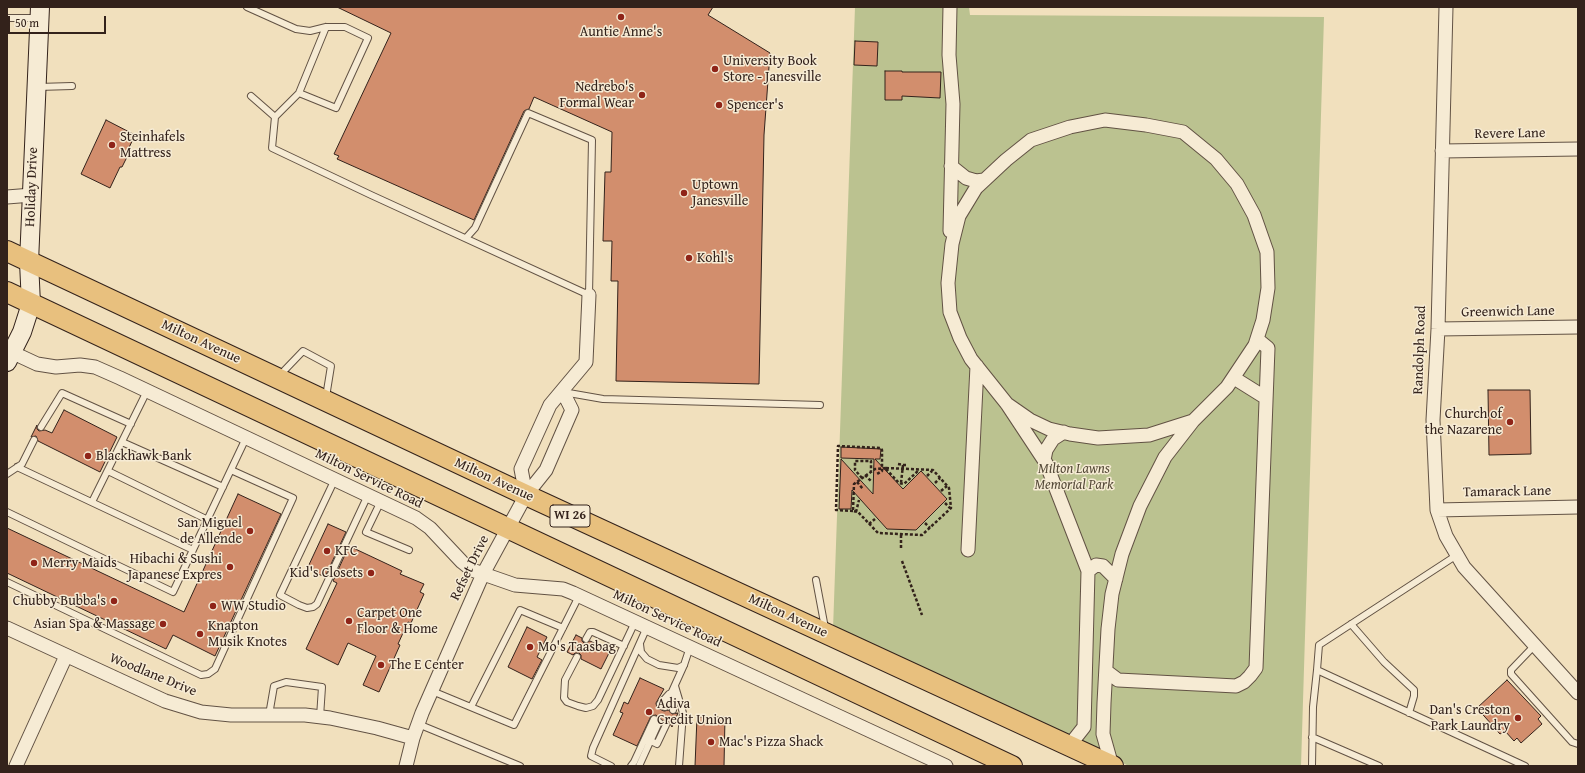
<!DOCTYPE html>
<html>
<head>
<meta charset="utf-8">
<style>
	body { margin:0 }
	#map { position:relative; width:1585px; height:773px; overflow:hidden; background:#f1e0bd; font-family:"Gentium Book Plus",serif }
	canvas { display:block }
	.frame { position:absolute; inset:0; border:8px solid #33221b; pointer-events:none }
	.scale { position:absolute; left:8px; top:16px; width:98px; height:18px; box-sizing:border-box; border:2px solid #33221b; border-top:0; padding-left:5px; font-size:12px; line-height:14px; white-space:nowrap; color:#33221b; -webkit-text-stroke:3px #f6ebd4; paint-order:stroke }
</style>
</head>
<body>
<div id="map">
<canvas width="1585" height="773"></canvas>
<div class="frame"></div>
<div class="scale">50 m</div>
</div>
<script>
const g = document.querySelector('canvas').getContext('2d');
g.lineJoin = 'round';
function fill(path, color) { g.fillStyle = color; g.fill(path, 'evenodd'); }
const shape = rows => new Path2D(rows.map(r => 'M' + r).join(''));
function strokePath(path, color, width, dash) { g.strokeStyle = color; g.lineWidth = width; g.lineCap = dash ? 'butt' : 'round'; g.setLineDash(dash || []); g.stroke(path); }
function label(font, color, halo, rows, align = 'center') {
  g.font = font + ' "Gentium Book Plus",serif'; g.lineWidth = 3; g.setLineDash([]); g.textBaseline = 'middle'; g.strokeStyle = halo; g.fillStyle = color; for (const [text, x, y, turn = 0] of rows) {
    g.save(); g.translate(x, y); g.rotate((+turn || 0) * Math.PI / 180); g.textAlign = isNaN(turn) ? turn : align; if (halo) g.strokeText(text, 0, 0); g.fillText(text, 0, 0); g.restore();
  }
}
const green = shape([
	[855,7,969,7,970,15,1324,17,1301,766,1129,766,833,629]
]);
const building = shape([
	[337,7,713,7,708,15,770,53,764,135,759,384,616,381,618,281,611,281,612,241,603,241,605,172,611,172,612,132,534,97,529,109,524,111,474,220,337,159,339,156,334,154,391,33,337,7],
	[855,41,878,42,877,66,854,65,855,41],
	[885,71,902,71,902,72,941,72,940,98,902,96,902,100,885,100,885,71],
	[106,120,135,135,125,156,127,157,122,167,120,167,110,188,81,174,106,120],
	[1488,390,1530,390,1531,454,1489,455,1488,390],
	[64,410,117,437,100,472,38,441,36,436,31,437,37,425,37,429,39,431,45,430,52,433,64,410],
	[841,447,881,449,880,459,875,459,903,489,921,471,947,499,916,530,887,529,852,490,851,509,839,509,841,459,873,494,874,459,841,458,841,447],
	[238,494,281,514,215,656,173,635,166,649,7,573,7,528,184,612,238,494],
	[328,524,346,532,325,577,307,569,328,524],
	[349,546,402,571,400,574,424,584,420,592,424,594,411,623,408,622,398,644,400,645,379,692,363,685,376,656,348,643,338,665,306,649,337,583,333,581,349,546],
	[527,627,547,637,537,657,542,660,532,679,508,667,527,627],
	[576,635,582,638,582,641,584,643,590,641,610,651,601,669,581,659,581,655,579,653,575,653,573,655,567,652,576,635],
	[640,678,664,689,656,703,657,708,664,711,669,710,672,714,678,713,672,727,668,721,663,721,656,715,651,716,637,746,613,735,623,713,620,712,624,702,628,704,640,678],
	[1507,680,1541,716,1538,719,1542,724,1521,743,1517,738,1514,741,1505,731,1500,734,1477,708,1507,680],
	[697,717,725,717,724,766,695,766,697,717]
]);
const path = shape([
	[898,464,903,465,901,483],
	[903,465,907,465],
	[886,468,933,470,949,488,951,508,922,535,878,533,858,512,853,511,854,484,875,469,886,468],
	[886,469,899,483,904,484,919,470],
	[865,475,871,481],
	[927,476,932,471],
	[862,478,855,470,855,461,871,461,871,471],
	[857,482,863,489],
	[935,483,940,478],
	[941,491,947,486],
	[945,503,950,508],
	[853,511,836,510,838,446,881,448,882,450,882,471,877,474],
	[856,512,859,500],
	[925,523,930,528],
	[869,524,875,519],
	[901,548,901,535],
	[902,561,922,615]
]);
const lane = shape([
	[247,7,296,29,310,31,326,27,345,27,368,38,336,108,299,93],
	[7,18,37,18],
	[38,87,72,86],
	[251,96,275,117,272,148,371,195,589,295,592,140,528,113,475,228,466,238],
	[275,117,299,93,326,27],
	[279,376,303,351,331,366,326,397],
	[563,392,603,399,820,405],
	[41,427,62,393,131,424],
	[122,442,223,487],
	[17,467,193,550],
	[108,471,208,520],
	[7,474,22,464,34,440],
	[335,479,280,595,299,605,307,608,313,607,317,604,368,495],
	[381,501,366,532,409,550],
	[92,502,147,391],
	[7,512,173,592,246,438],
	[1457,555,1319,645,1317,670,1525,766],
	[816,580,825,628],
	[7,582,201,675,208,674,215,669,293,498,231,470],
	[1351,624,1384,662,1414,690,1414,696,1409,713],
	[586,639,590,632,593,632,624,646],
	[640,644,641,652,647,659,659,665,678,668,684,665],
	[1535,645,1511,670,1511,674,1572,742,1578,744],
	[577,657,565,680,564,698,567,702,578,706,586,708,593,706,598,700,635,622],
	[675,686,683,713,679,766],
	[432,691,514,725,579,596],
	[660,704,669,694],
	[471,707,520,610,563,628],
	[665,707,684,665,690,647],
	[673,710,675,690],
	[269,715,274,686,286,682,322,687,320,717],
	[418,724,520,766],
	[1312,737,1379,766],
	[651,741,657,744,666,725],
	[611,766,591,756,593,748,647,627],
	[631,766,634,762,654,719],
	[639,766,659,722],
	[1312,766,1313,707,1317,670]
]);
const street = shape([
	[950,7,949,55,953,104,950,231],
	[1446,7,1438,329,1433,420,1437,510,1446,536,1464,567,1578,693],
	[1442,151,1578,149],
	[951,166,966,178,976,181,984,180],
	[7,197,32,195],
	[1438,329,1578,327],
	[7,350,37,364,56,367,80,365,95,367,120,378,416,518,430,528,462,562,472,570,515,585,563,589,573,593,946,766],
	[1234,378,1266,398],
	[1007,404,1030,420,1049,429,1070,434,1098,438,1149,435,1193,421,1227,387,1255,345,1263,320,1268,288,1267,252,1254,215,1237,184,1216,159,1183,132,1146,125,1105,120,1070,127,1031,140,1006,160,976,188,959,216,952,244,948,283,950,312,960,338,971,359,1007,404,1046,463,1088,571,1084,727,1069,746],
	[1044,460,1046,450,1053,439,1064,432],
	[526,495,521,469,550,405,586,362,589,295],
	[1437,510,1578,507],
	[968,550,977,366],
	[1088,571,1096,565,1103,566,1116,579],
	[7,628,165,701,201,712,231,715,305,715,330,718,377,728,413,738],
	[1106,671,1118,680,1236,686,1244,682,1250,676,1256,668,1268,348,1257,339],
	[16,766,66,656],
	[406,766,413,738,422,713,483,574,526,495,546,470,572,410,563,392],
	[1112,766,1103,734,1104,703,1108,629,1112,594,1122,554,1140,506,1165,457,1193,421]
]);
const secondary = shape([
	[7,362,22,332,31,304,29,262,40,7]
]);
const primary = shape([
	[7,251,526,495,1113,766],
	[7,292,1012,766]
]);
const markers = [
	[621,17,4,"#8f2418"],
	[715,69,4,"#8f2418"],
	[642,95,4,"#8f2418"],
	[719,105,4,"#8f2418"],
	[112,145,4,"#8f2418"],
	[684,193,4,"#8f2418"],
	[689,258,4,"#8f2418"],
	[1510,422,4,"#8f2418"],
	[88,456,4,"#8f2418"],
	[250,531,4,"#8f2418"],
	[327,551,4,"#8f2418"],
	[34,563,4,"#8f2418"],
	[230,567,4,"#8f2418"],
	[371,573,4,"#8f2418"],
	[114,601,4,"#8f2418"],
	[213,606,4,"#8f2418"],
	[349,621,4,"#8f2418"],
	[163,624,4,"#8f2418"],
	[200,634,4,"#8f2418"],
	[530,647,4,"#8f2418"],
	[381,665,4,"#8f2418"],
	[649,712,4,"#8f2418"],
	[1518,718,4,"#8f2418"],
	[711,742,4,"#8f2418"]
];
const shields = [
	[570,516,40]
];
const shieldNames = [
	["WI 26",570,516]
];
const poiNames = [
	["Auntie Anne's",621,32,"center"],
	["University Book",723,61],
	["Store - Janesville",723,77],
	["Nedrebo's",634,87,"right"],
	["Formal Wear",634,103,"right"],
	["Spencer's",727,105],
	["Steinhafels",120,137],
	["Mattress",120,153],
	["Uptown",692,185],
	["Janesville",692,201],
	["Kohl's",697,258],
	["Church of",1502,414,"right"],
	["the Nazarene",1502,430,"right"],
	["Blackhawk Bank",96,456],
	["San Miguel",242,523,"right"],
	["de Allende",242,539,"right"],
	["KFC",335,551],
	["Hibachi & Sushi",222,559,"right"],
	["Japanese Expres",222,575,"right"],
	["Merry Maids",42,563],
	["Kid's Closets",363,573,"right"],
	["Chubby Bubba's",106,601,"right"],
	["WW Studio",221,606],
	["Carpet One",357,613],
	["Floor & Home",357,629],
	["Asian Spa & Massage",155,624,"right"],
	["Knapton",208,626],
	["Musik Knotes",208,642],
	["Mo's Taasbag",538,647],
	["The E Center",389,665],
	["Adiva",657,704],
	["Credit Union",657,720],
	["Dan's Creston",1510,710,"right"],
	["Park Laundry",1510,726,"right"],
	["Mac's Pizza Shack",719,742]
];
const streetNames = [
	["Revere Lane",1510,134,-1],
	["Holiday Drive",32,187,-88],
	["Greenwich Lane",1508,312,-1],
	["Milton Avenue",201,342,25],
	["Randolph Road",1420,350,-88],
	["Milton Service Road",369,479,26],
	["Milton Avenue",494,480,25],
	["Tamarack Lane",1507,492,-1],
	["Refset Drive",470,568,-64],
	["Milton Avenue",788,616,25],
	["Milton Service Road",667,619,25],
	["Woodlane Drive",153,675,22]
];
const parkNames = [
	["Milton Lawns",1074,469],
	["Memorial Park",1074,485]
];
fill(green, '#bbc290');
fill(building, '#d28e6d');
strokePath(building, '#33221b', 1);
strokePath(lane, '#625244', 8);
strokePath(street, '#625244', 15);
strokePath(secondary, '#33221b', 20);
strokePath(primary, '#33221b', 22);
strokePath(path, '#33221b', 2.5, [3, 2]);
strokePath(lane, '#f6ebd4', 6);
strokePath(street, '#f6ebd4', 13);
strokePath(secondary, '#f6ebd4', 18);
strokePath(primary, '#e8c07e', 20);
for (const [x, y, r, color] of markers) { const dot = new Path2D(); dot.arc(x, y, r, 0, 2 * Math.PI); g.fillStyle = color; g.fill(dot); strokePath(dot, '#f6ebd4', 1.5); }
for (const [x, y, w] of shields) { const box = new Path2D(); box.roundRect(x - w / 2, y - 11, w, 22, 3); g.fillStyle = '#f6ebd4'; g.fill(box); strokePath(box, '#33221b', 1); }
label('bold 13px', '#33221b', null, shieldNames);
label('14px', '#33221b', '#f6ebd4', poiNames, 'left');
label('14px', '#33221b', '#f6ebd4', streetNames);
label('italic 14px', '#554a38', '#f6ebd4', parkNames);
</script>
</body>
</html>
